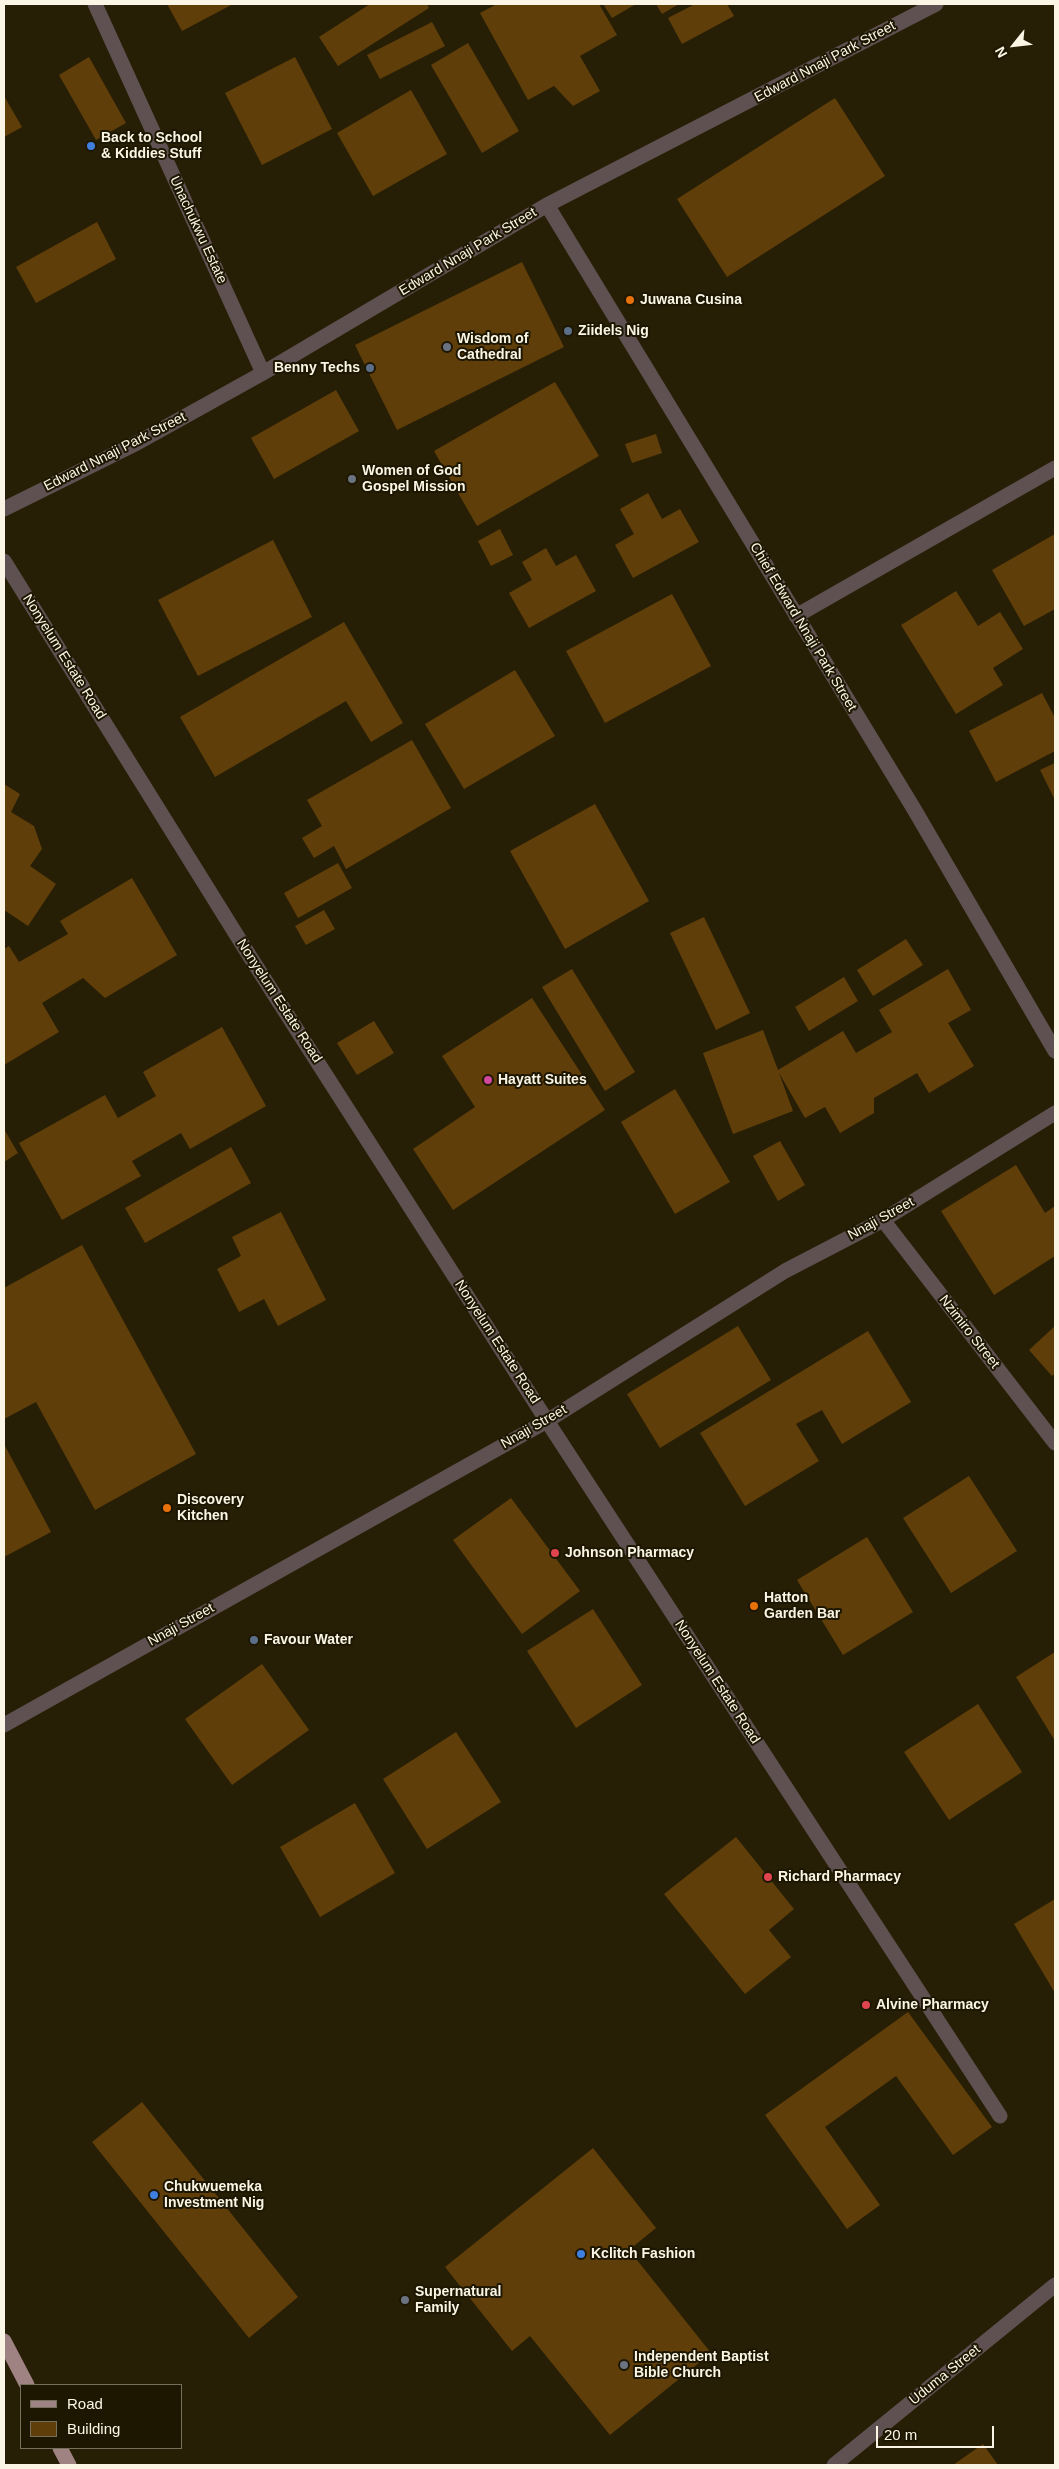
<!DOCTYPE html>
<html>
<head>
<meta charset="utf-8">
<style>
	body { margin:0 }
	#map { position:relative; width:1059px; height:2469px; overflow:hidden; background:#271f05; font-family:Helvetica,sans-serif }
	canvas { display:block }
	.frame { position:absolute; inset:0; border:5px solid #faf5e5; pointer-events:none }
	.legend { position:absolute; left:20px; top:2384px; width:162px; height:65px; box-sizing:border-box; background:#1d1600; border:1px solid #756f5c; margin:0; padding:6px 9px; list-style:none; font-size:15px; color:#faf5e5 }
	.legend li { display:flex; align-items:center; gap:10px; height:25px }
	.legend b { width:25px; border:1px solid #756f5c }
	.north { position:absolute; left:989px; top:20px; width:50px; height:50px; -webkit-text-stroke:4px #1d1600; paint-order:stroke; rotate:241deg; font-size:14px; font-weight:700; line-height:20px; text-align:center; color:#faf5e5 }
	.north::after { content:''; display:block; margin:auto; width:18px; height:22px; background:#faf5e5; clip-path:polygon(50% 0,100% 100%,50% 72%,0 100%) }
	.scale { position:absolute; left:876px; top:2426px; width:118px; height:22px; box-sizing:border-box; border:2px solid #faf5e5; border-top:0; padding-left:6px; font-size:15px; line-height:18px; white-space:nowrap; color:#faf5e5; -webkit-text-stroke:4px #1d1600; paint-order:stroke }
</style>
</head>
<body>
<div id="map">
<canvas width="1059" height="2469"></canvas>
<div class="frame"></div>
<ul class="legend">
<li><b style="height:6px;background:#9f8282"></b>Road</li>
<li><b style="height:14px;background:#603e09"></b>Building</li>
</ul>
<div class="north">N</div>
<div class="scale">20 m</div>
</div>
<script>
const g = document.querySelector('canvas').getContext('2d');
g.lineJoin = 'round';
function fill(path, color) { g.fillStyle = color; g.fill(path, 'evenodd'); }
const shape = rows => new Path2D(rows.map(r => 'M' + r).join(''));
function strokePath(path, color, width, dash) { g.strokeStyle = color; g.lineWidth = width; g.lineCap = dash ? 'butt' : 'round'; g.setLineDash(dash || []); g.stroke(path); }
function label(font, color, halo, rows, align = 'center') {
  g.font = font + ' Helvetica,sans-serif'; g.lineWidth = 4; g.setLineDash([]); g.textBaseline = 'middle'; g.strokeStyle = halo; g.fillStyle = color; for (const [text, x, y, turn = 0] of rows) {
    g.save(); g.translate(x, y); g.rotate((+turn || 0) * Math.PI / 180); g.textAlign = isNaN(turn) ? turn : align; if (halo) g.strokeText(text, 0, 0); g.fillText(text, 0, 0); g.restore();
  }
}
const building = shape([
	[167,4,233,4,182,31],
	[370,4,427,4,429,8,338,66,319,37],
	[497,4,599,4,617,35,580,56,600,91,573,106,554,86,528,100,480,13],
	[603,4,636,4,612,18],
	[656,4,679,4,662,14],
	[695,4,727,4,734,16,682,44,668,18],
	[432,22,445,46,380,79,367,55],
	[468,43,519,131,482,153,431,65],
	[89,57,126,123,96,140,59,75],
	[295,57,332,129,262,165,225,93],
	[411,90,447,154,373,196,337,133],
	[4,96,22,127,4,137],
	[835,98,885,176,727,277,677,199],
	[97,222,116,259,36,303,16,267],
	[522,262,564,347,397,430,355,345],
	[555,382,599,456,477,526,434,451],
	[336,390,359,431,274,479,251,438],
	[656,434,662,453,632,463,625,444],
	[648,493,662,519,680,509,699,542,633,578,615,545,634,534,620,509],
	[500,529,513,555,491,566,478,541],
	[1055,534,1055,609,1024,626,992,570],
	[273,540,312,617,198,676,158,600],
	[546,548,556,566,576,555,596,591,529,628,509,593,532,580,522,562],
	[956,591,978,626,1000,612,1023,649,993,668,1003,685,956,714,901,625],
	[672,594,711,666,605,723,566,651],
	[344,622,403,723,371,742,346,701,215,777,180,717],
	[515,670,555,736,464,789,425,724],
	[1042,693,1055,718,1055,751,996,782,969,731],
	[412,740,451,808,346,869,334,846,314,858,302,838,322,826,307,800],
	[1055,763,1055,800,1040,770],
	[4,784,20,794,11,812,34,826,42,849,30,866,56,884,28,926,4,910],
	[595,804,649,901,565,949,510,851],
	[338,863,352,888,298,918,284,893],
	[132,878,177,955,105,998,83,978,42,1003,59,1032,4,1065,4,949,9,946,19,962,68,934,60,921],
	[324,910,335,929,306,945,295,926],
	[704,917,750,1013,716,1030,670,933],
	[906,939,923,965,873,996,857,970],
	[572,969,635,1072,605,1091,542,987],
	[948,969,971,1010,948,1023,974,1066,929,1093,917,1073,874,1098,874,1113,840,1133,825,1107,805,1118,779,1073,793,1111,733,1134,703,1053,763,1030,778,1070,843,1031,856,1053,892,1032,879,1010],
	[844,977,858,1001,809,1031,795,1007],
	[532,998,605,1110,453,1210,413,1149,475,1107,442,1056],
	[374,1021,394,1053,357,1075,337,1043],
	[222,1027,266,1106,190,1149,181,1133,132,1161,141,1176,62,1220,19,1143,105,1095,118,1118,156,1096,143,1072],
	[675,1089,730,1182,675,1214,621,1122],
	[4,1129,18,1153,4,1162],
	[780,1141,805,1185,778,1201,753,1156],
	[231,1147,251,1183,145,1243,125,1208],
	[1016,1165,1045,1213,1055,1206,1055,1256,994,1295,941,1211],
	[281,1212,326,1300,278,1326,264,1299,239,1312,217,1269,241,1256,232,1237],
	[82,1245,196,1454,95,1510,36,1402,4,1419,4,1288],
	[738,1326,771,1380,660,1448,627,1394],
	[1055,1326,1055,1373,1052,1376,1029,1350],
	[868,1331,911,1402,842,1444,822,1410,796,1424,819,1461,745,1506,700,1433],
	[4,1444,51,1532,4,1557],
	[969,1476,1017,1551,951,1593,903,1518],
	[511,1498,580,1591,522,1634,453,1540],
	[867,1537,913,1612,843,1655,797,1580],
	[593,1609,642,1685,576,1728,527,1651],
	[1055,1652,1055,1741,1016,1677],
	[262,1664,309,1730,232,1785,185,1719],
	[978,1704,1022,1772,949,1820,904,1752],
	[456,1732,501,1802,427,1849,383,1779],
	[355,1803,395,1873,320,1917,280,1847],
	[736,1837,794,1909,769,1930,791,1957,745,1994,664,1894],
	[1055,1899,1055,1993,1014,1924],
	[908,2012,992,2127,953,2155,896,2076,825,2127,880,2205,847,2229,765,2115],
	[142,2102,298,2297,249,2338,92,2142],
	[593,2148,656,2228,629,2250,711,2353,610,2435,530,2336,512,2351,445,2267],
	[983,2444,998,2465,953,2465]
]);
const minor = shape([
	[95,4,263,373],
	[547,205,914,809,1055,1051],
	[4,509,137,443,263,373,547,205,936,4],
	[4,561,249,955,547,1421,1000,2116],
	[796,616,1055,468],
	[883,1220,1055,1443],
	[4,1725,547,1421,785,1271,883,1220,1055,1113]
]);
const tertiary = shape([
	[834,2465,1055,2285]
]);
const primary = shape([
	[4,2341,27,2385],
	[60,2448,69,2465]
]);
const markers = [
	[91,146,5,"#3f7fe0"],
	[630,300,5,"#e8710a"],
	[568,331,5,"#5c6f8a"],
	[447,347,5,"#6b7280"],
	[370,368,5,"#5c6f8a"],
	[352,479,5,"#6b7280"],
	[488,1080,5,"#d1479c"],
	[167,1508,5,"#e8710a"],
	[555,1553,5,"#e0444e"],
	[754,1606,5,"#e8710a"],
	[254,1640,5,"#5c6f8a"],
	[768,1877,5,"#e0444e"],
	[866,2005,5,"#e0444e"],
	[154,2195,5,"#3f7fe0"],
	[581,2254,5,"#3f7fe0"],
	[405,2300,5,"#6b7280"],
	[624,2365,5,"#6b7280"]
];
const streetNames = [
	["Edward Nnaji Park Street",825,62,-28],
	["Unachukwu Estate",198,230,65],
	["Edward Nnaji Park Street",468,252,-31],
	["Edward Nnaji Park Street",115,452,-27],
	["Chief Edward Nnaji Park Street",803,627,59],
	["Nonyelum Estate Road",64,657,58],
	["Nonyelum Estate Road",279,1001,57],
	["Nnaji Street",881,1219,-29],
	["Nzimiro Street",969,1332,52],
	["Nonyelum Estate Road",497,1342,57],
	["Nnaji Street",534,1427,-30],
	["Nnaji Street",181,1625,-29],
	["Nonyelum Estate Road",717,1682,57],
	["Uduma Street",945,2375,-39]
];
const poiNames = [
	["Back to School",101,138],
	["& Kiddies Stuff",101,154],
	["Juwana Cusina",640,300],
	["Ziidels Nig",578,331],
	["Wisdom of",457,339],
	["Cathedral",457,355],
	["Benny Techs",360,368,"right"],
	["Women of God",362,471],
	["Gospel Mission",362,487],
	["Hayatt Suites",498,1080],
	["Discovery",177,1500],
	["Kitchen",177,1516],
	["Johnson Pharmacy",565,1553],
	["Hatton",764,1598],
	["Garden Bar",764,1614],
	["Favour Water",264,1640],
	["Richard Pharmacy",778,1877],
	["Alvine Pharmacy",876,2005],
	["Chukwuemeka",164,2187],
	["Investment Nig",164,2203],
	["Kclitch Fashion",591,2254],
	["Supernatural",415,2292],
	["Family",415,2308],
	["Independent Baptist",634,2357],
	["Bible Church",634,2373]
];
fill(building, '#603e09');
strokePath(minor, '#5f5151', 15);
strokePath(tertiary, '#5f5151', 15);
strokePath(primary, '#9f8282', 15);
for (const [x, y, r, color] of markers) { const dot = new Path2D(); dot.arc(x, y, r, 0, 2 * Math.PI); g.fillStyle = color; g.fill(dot); strokePath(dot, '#1d1600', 2); }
label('14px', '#faf5e5', '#1d1600', streetNames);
label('bold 14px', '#faf5e5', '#1d1600', poiNames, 'left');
</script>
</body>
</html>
